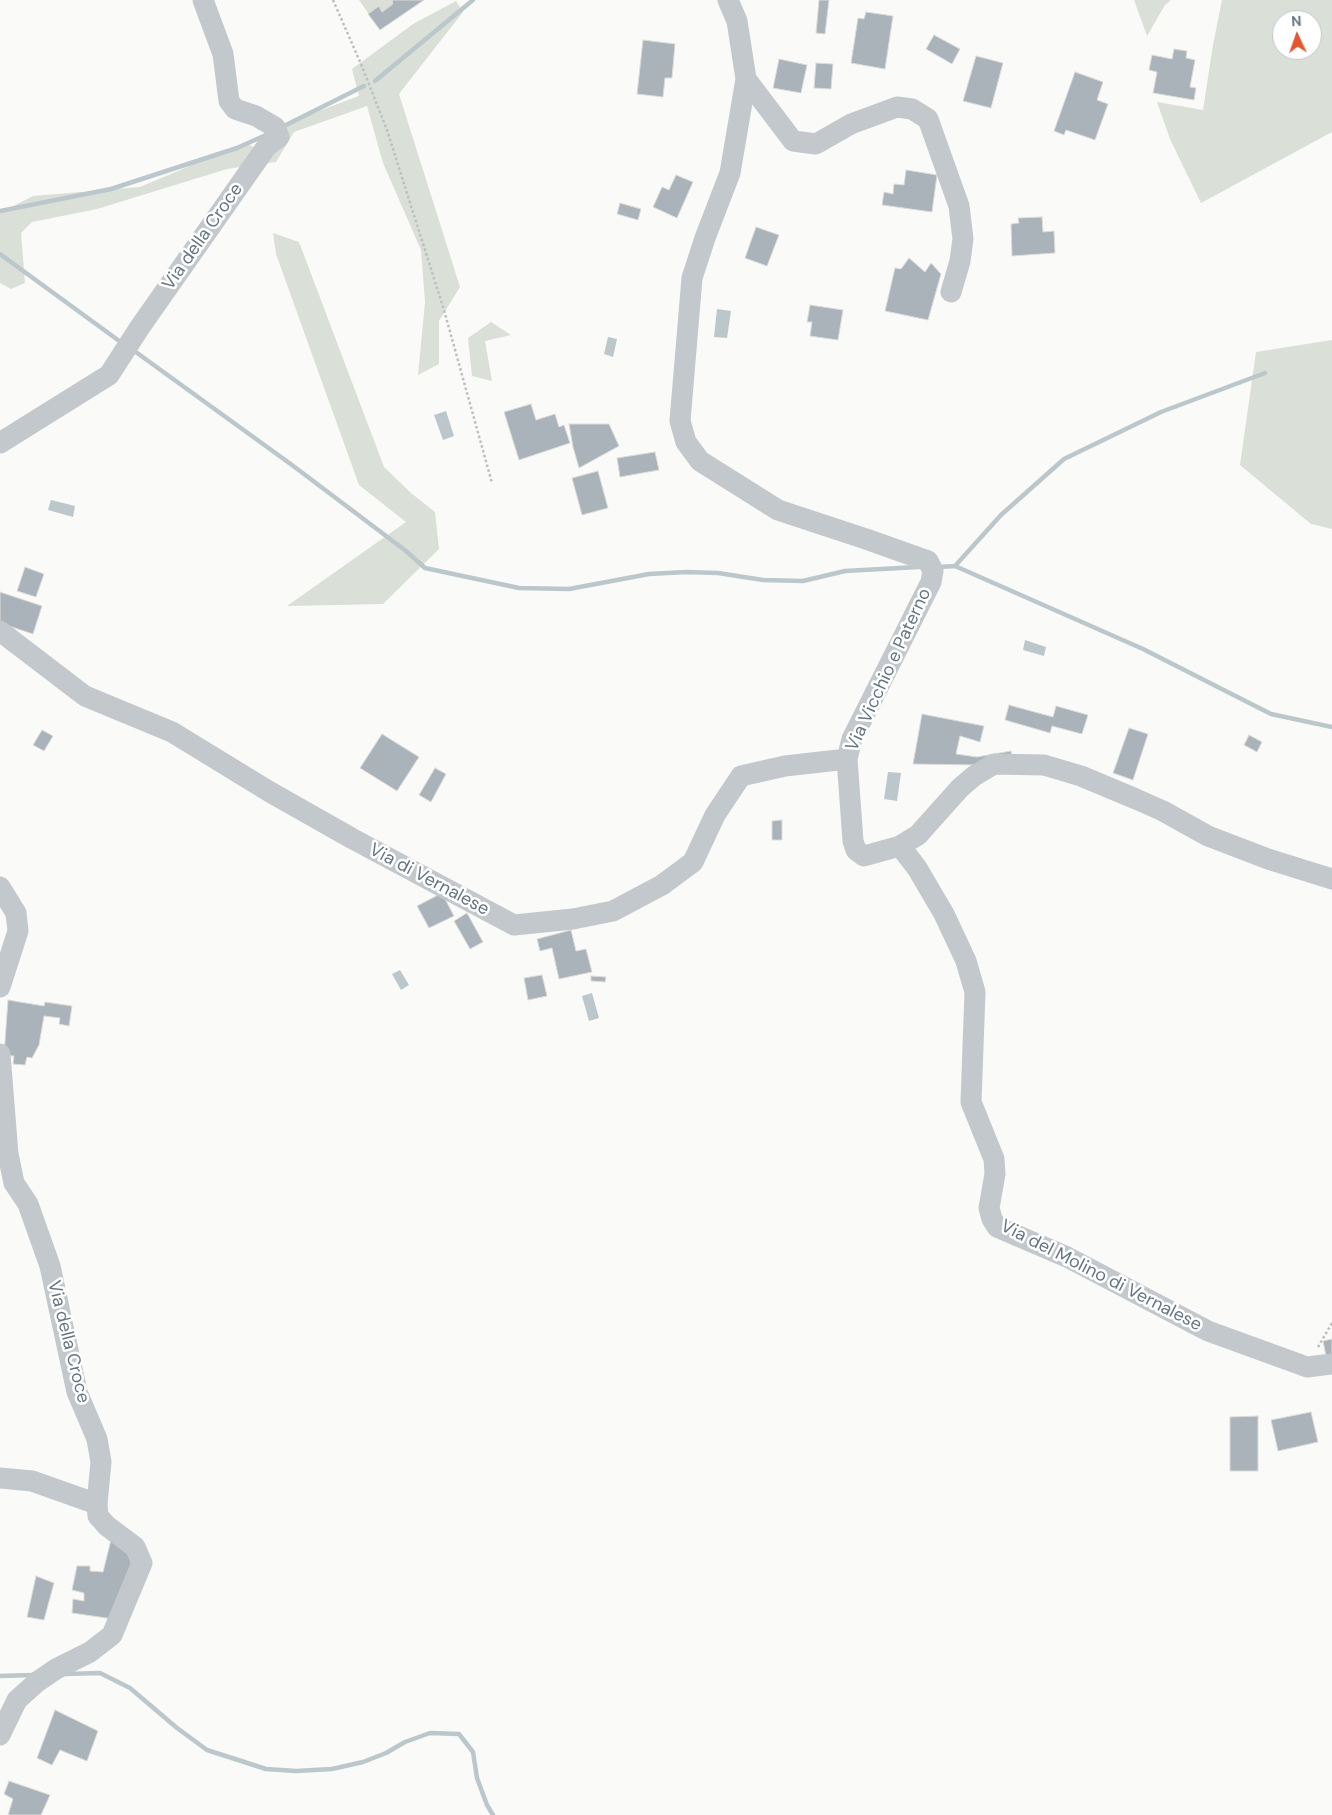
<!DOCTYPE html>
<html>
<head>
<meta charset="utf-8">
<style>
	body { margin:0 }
	#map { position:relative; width:1332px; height:1815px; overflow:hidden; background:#fafaf8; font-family:"DM Sans",sans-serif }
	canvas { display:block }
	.north { position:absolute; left:1272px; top:10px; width:50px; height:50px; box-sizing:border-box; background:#fff; border:1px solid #c1c8cd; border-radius:50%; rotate:357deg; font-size:14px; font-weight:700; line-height:20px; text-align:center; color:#657683 }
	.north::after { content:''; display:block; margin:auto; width:18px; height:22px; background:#e4572e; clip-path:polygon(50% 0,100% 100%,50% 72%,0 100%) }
</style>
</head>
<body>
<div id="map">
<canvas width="1332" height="1815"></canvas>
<div class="north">N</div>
</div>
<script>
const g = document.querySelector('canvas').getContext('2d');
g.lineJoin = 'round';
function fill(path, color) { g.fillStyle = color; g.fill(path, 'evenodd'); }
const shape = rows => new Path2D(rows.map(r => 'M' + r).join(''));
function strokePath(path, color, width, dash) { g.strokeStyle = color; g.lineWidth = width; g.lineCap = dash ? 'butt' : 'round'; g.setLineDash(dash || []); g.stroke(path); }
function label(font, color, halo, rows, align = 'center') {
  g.font = font + ' "DM Sans",sans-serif'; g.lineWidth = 5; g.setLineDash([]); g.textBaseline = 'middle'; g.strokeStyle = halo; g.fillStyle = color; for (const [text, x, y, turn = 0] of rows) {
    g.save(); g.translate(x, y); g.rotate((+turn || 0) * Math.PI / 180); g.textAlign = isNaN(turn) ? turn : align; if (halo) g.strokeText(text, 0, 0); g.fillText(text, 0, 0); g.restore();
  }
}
const green = shape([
	[359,0,424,0,380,30],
	[1134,0,1171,0,1165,5,1147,36],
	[1222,0,1332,0,1332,132,1201,203,1170,139,1157,102,1203,110,1213,45],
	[1282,20,1312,20,1312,50,1282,50],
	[456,1,463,12,399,94,460,287,439,321,439,364,418,375,425,302,421,250,383,163,367,106,294,132,276,162,227,169,97,209,32,222,21,233,25,283,11,289,0,283,0,213,33,196,140,187,244,143,272,154,289,122,359,96,352,69,413,24],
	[273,233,299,242,384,467,411,493,435,512,439,549,383,604,287,606,406,522,359,485,276,254],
	[491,322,511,335,485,341,492,381,472,376,468,338],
	[1332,340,1332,529,1311,524,1240,465,1256,352]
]);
const water = shape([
	[717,309,731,311,727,338,714,337],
	[608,337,617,339,613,357,604,354],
	[446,411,454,436,443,440,434,415],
	[51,500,75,506,73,517,48,510],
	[1025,640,1046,647,1044,656,1023,650],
	[888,772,901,773,897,801,884,799],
	[400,970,409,985,401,990,392,974],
	[592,993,599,1018,589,1021,582,996]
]);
const stream = shape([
	[375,81,473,0],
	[282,127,364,86],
	[0,211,111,189,237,148,266,135],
	[0,254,122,343],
	[133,350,292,465,406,551,425,568,519,588,569,589,649,574,686,572,718,573,763,580,803,581,845,571,918,567],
	[955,566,1001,515,1064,459,1161,412,1265,373],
	[938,567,955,566,1143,649,1271,714,1332,727],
	[65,1674,100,1673,130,1688,177,1728,207,1750,266,1769,296,1771,332,1769,363,1762,386,1753,405,1742,430,1733,459,1734,473,1752,477,1778,487,1805,493,1815],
	[0,1676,33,1675]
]);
const building = shape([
	[393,0,424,0,380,30,368,14,379,6,382,12,393,4,392,1,393,0],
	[819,0,829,0,825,34,816,33,819,0],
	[866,12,893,16,885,69,851,63,858,18,864,19,866,12],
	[934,35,960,49,952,64,926,49,934,35],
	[643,40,675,44,672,78,665,78,663,97,637,94,643,40],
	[1174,49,1187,51,1186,58,1195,60,1190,87,1196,88,1194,100,1153,93,1157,72,1149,70,1152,55,1172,59,1174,49],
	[976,56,1003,63,991,108,963,101,976,56],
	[779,59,807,65,801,93,773,88,779,59],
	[816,63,833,64,831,89,814,88,816,63],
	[1075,72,1103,82,1097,100,1108,104,1095,140,1066,130,1064,135,1054,131,1075,72],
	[906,170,937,175,932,212,882,205,884,192,893,194,894,184,904,185,906,170],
	[676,175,693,182,677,218,653,207,662,187,669,190,676,175],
	[620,203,641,209,638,220,617,214,620,203],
	[1042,217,1043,232,1054,231,1055,253,1012,256,1011,224,1019,223,1018,218,1042,217],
	[756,227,779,235,767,266,745,258,756,227],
	[909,258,925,272,931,263,941,274,928,320,885,311,895,268,901,269,909,258],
	[810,305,843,310,838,340,810,336,812,322,807,322,810,305],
	[531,404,536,420,555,414,559,427,564,425,570,443,519,460,504,412,531,404],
	[569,424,609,424,619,446,579,468,573,447,569,424],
	[655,452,659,470,620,477,617,458,655,452],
	[598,471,608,508,582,515,572,478,598,471],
	[25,567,44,574,36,597,17,591,25,567],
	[0,592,42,606,33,634,0,623,0,592],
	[1009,705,1053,717,1056,706,1088,715,1082,734,1052,726,1050,733,1005,720,1009,705],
	[922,714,984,726,980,742,960,736,956,754,977,757,1011,751,1012,759,976,765,913,764,922,714],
	[1129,728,1148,734,1133,780,1113,773,1129,728],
	[42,730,53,736,44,751,33,745,42,730],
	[382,734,419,757,397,791,360,768,382,734],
	[1249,735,1262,742,1257,752,1244,745,1249,735],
	[435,768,446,774,431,802,419,795,435,768],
	[782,820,782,840,772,840,772,821,782,820],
	[442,893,454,916,429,928,417,906,442,893],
	[467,913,483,942,470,949,454,921,467,913],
	[571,930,576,951,586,949,592,972,559,979,552,948,540,951,537,939,571,930],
	[542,975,547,996,528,1000,524,978,542,975],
	[591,976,606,977,605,982,591,981,591,976],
	[8,1000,44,1006,45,1002,72,1006,69,1026,59,1024,60,1018,44,1016,39,1045,32,1058,27,1057,25,1065,13,1064,14,1056,4,1055,8,1000],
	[1332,1339,1332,1360,1327,1361,1323,1341,1332,1339],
	[1311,1412,1318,1442,1278,1451,1271,1420,1311,1412],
	[1258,1416,1258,1471,1230,1471,1230,1417,1258,1416],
	[111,1540,137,1561,113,1619,72,1613,73,1599,84,1601,84,1593,72,1590,77,1566,90,1566,90,1571,103,1572,111,1540],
	[36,1576,54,1583,44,1620,27,1617,36,1576],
	[55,1710,98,1731,87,1761,60,1750,52,1765,37,1758,55,1710],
	[9,1781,50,1795,41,1815,8,1815,13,1799,4,1794,9,1781]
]);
const path = shape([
	[333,0,361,64,387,130,444,310,492,483],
	[1318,1347,1332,1323]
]);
const minor = shape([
	[728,0,737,21,746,79,730,173,705,238,692,278,680,421,686,442,700,461,778,510,866,539,928,561,933,571,931,582,852,739,847,759,853,841,856,850,864,856,900,846,918,835,960,788,974,776,994,764,1044,765,1081,776,1136,799,1163,811,1208,836,1268,859,1332,879],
	[746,79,793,141,816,144,851,124,897,107,912,109,928,119,959,206,963,239,960,261,951,292],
	[0,443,109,375,140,327,267,146,279,137,275,127,256,116,235,109,229,101,223,54,203,0],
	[0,631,85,696,172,732,270,792,353,839,514,925,573,919,613,911,662,885,693,862,715,815,741,776,785,766,847,759],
	[900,846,917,868,944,914,966,961,975,992,971,1102,994,1159,995,1174,989,1208,992,1219,997,1227,1067,1257,1208,1331,1307,1367,1332,1364],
	[0,887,16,913,18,931,0,987],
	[0,1054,8,1154,14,1183,28,1204,50,1266,77,1392,97,1439,101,1462,97,1504,98,1516,107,1526,135,1547,142,1563,112,1635,90,1652,56,1669,37,1682,17,1700,0,1735],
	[0,1478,32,1481,97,1504]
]);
const streetNames = [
	["Via della Croce",203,237,-55],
	["Via Vicchio e Paterno",889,670,-65],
	["Via di Vernalese",429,880,28],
	["Via del Molino di Vernalese",1101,1276,27],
	["Via della Croce",68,1342,76]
];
fill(green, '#dadfd7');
fill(water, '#bbc7cb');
strokePath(stream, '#bbc7cb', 4.5);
fill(building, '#aab3b9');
strokePath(building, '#dcdcda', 1);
strokePath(path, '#bbbfc2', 2.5, [2.5, 2.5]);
strokePath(minor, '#c3c8cc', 21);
label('18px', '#657683', '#fff', streetNames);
</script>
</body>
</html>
